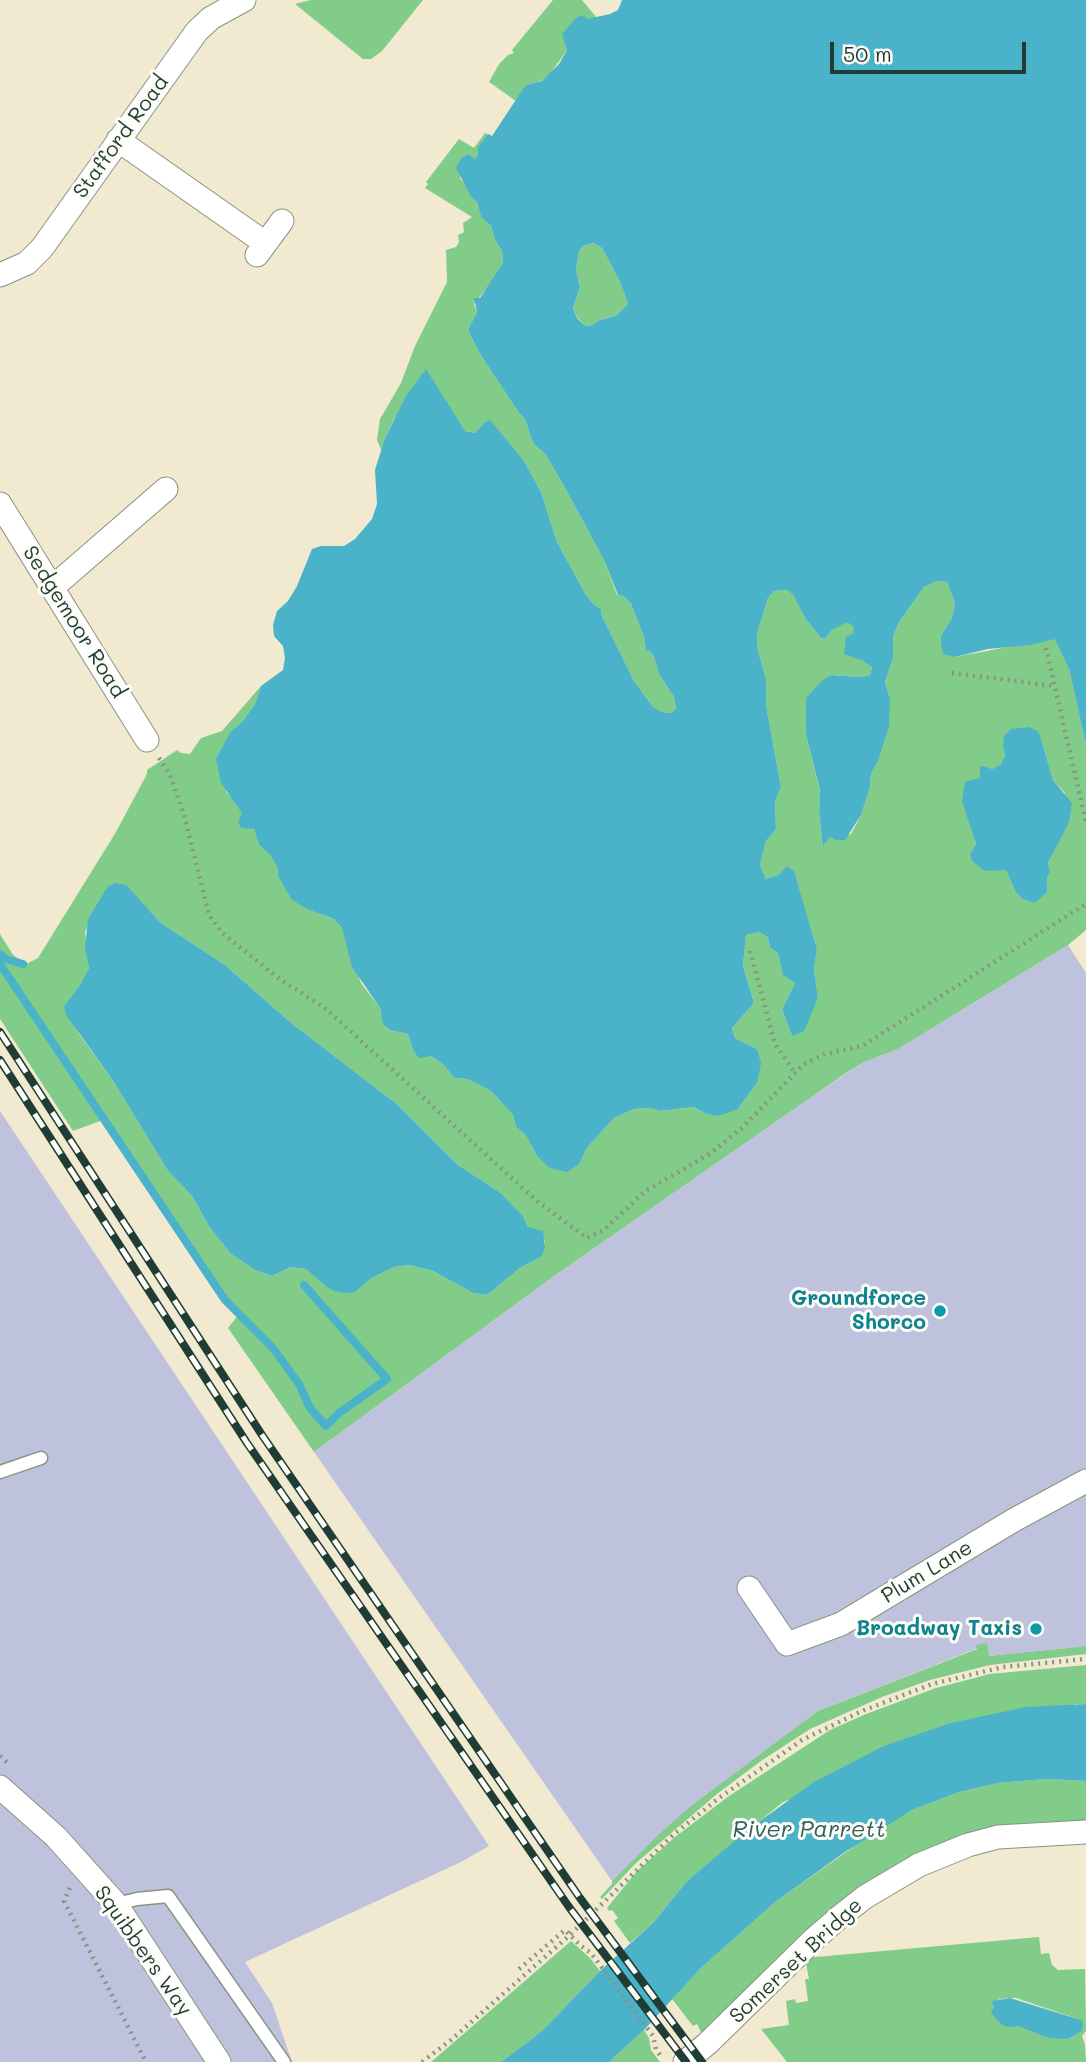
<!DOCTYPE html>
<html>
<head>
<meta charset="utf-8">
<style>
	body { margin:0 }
	#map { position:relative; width:1086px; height:2062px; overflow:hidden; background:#f1ead1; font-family:Mali,sans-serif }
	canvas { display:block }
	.scale { position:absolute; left:830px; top:42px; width:196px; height:32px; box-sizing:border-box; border:4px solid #1f3d34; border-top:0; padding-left:9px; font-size:21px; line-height:24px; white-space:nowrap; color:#1f3d34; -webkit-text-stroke:5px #fdfcf7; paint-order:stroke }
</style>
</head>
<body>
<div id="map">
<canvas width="1086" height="2062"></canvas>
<div class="scale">50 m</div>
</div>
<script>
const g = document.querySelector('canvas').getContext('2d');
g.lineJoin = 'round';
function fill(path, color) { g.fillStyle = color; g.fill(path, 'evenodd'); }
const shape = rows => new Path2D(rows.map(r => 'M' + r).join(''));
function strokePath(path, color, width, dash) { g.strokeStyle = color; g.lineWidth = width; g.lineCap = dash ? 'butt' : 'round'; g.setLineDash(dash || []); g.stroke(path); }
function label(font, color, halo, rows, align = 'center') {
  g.font = font + ' Mali,sans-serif'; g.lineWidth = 6; g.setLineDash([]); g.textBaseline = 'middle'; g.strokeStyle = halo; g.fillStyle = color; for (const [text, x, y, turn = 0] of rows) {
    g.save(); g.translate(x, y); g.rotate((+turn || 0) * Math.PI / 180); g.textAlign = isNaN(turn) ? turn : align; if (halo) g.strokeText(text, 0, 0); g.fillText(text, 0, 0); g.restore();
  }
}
const industrial = shape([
	[1068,945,1086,973,1086,1646,988,1656,976,1645,978,1648,818,1711,656,1837,612,1881,314,1452,554,1276,817,1093,862,1063,898,1049],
	[0,1111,489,1846,461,1862,245,1962,272,2003,292,2062,0,2062]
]);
const green = shape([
	[311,0,423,0,382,51,371,59,363,59,295,4],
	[553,0,582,0,597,18,587,19,566,42,567,50,550,74,541,81,529,84,516,101,489,82,499,64,508,55,514,53,512,50],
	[485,133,488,134,479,147,479,155,475,159,467,154,462,157,460,178,477,202,481,217,491,226,495,240,502,251,503,263,498,274,474,304,477,312,468,330,480,354,519,413,525,419,533,443,545,454,564,486,605,562,617,595,624,596,631,604,644,637,646,651,651,652,654,657,659,674,674,697,676,709,670,713,662,712,653,707,634,681,601,614,601,609,594,605,586,595,557,542,541,492,524,461,483,424,475,433,465,431,454,416,415,385,393,421,385,438,382,452,377,440,380,419,401,383,415,346,447,282,446,250,456,247,459,242,458,235,464,232,463,223,472,217,425,188,428,184,426,182,459,139,474,148],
	[593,243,602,248,620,282,628,304,616,316,600,320,590,326,584,325,577,317,573,308,580,287,576,270,579,251,583,246],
	[937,581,947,582,955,603,952,618,941,636,955,657,1055,638,1060,647,1069,669,1086,745,1086,930,1068,945,898,1049,862,1063,843,1075,554,1276,314,1452,228,1328,239,1314,225,1300,103,1120,73,1131,0,1019,0,934,13,955,26,964,38,958,116,832,147,774,147,770,177,750,181,753,190,754,201,738,222,731,261,686,255,704,242,722,231,731,226,792,237,802,254,828,259,845,271,856,309,910,334,919,342,928,361,983,380,1008,383,1023,388,1030,408,1034,413,1050,431,1056,444,1065,454,1078,467,1079,491,1091,513,1115,516,1127,525,1134,537,1156,580,1163,586,1149,614,1118,634,1109,649,1108,660,1111,693,1107,707,1114,718,1115,739,1108,757,1083,757,1049,735,1038,732,1028,754,1003,743,966,746,935,759,932,768,937,770,948,778,953,783,974,795,983,782,1009,792,1036,811,1011,818,998,814,970,817,949,794,872,766,879,760,865,766,841,776,829,775,801,781,787,766,705,766,679,758,651,757,634,768,598,774,591,787,590,793,595,805,618,821,638,825,639,832,630,847,621,853,626,861,660,872,667,870,675,861,677,831,675,806,734,820,792,819,812,823,845,830,836,851,834,861,815,870,788,871,774,878,761,890,700,885,682,893,658,893,637,899,622,924,587],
	[1040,735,1053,780,1065,793,1056,846,1048,864,1050,872,1047,879,1047,891,1021,898,1015,891,1006,870,980,865,972,861,976,845,967,811,973,781,980,778,982,773,981,767,992,769,1000,765,1005,756,1003,748],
	[108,886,151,912,161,923,225,965,290,1022,398,1105,458,1165,501,1193,523,1216,528,1227,545,1241,541,1257,520,1268,487,1295,473,1293,433,1271,409,1265,394,1267,370,1279,355,1291,334,1291,306,1269,291,1267,272,1276,255,1270,231,1254,210,1228,192,1196,168,1171,112,1079,79,1034,64,1006,80,985,89,968,85,932],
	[987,1643,989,1656,1086,1646,1086,1654,990,1665,930,1680,882,1697,810,1729,761,1761,717,1794,636,1863,602,1899,600,1897,612,1884,612,1881,656,1837,691,1806,818,1711,977,1649,976,1645],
	[1086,1665,1086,1704,1076,1704,783,1802,687,1881,653,1923,630,1943,614,1921,618,1918,612,1910,609,1911,607,1908,637,1871,675,1837,729,1796,830,1730,866,1714,936,1688,990,1674],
	[1047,1779,1086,1781,1086,1825,943,1847,704,2038,697,2024,693,2026,672,1999,701,1968,774,1903,876,1831,912,1810,959,1792,998,1783],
	[1039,1937,1041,1954,1049,1953,1052,1965,1058,1970,1085,1969,1086,2031,1082,2036,1085,2045,1086,2062,787,2062,761,2029,789,2025,786,2001,795,1999,796,2003,808,2001,805,1979,809,1979,805,1958],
	[1010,1998,1016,1998,1081,2020,1049,2038,992,2013,999,1999],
	[571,1941,590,1958,600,1971,542,2031,501,2062,431,2062],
	[644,2030,649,2038,651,2050,660,2062,609,2062]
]);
const water = shape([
	[622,0,1086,0,1086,745,1069,669,1055,639,1030,645,988,649,955,657,943,654,941,645,941,636,952,618,955,603,947,582,937,581,924,587,899,622,893,637,893,658,885,682,890,699,889,726,878,761,871,774,870,788,861,815,845,840,836,840,830,837,823,846,819,812,820,791,806,734,806,698,823,680,831,675,861,677,870,675,872,667,861,660,844,654,846,637,854,633,853,626,847,622,832,630,825,639,821,638,805,618,793,595,787,590,774,591,768,598,757,634,758,651,766,679,766,705,781,787,775,801,776,829,766,841,760,865,766,879,779,875,787,866,794,871,817,949,814,970,818,998,804,1031,792,1036,782,1009,795,983,783,975,778,953,770,948,768,937,759,932,746,935,743,966,754,1003,732,1028,735,1038,757,1049,761,1063,757,1083,738,1109,718,1116,707,1114,693,1107,660,1111,649,1108,634,1109,614,1118,586,1149,580,1163,567,1172,550,1168,537,1156,525,1134,516,1127,513,1115,491,1091,467,1079,454,1078,444,1065,431,1056,419,1058,413,1050,408,1034,389,1030,383,1024,380,1008,352,967,342,928,334,919,309,910,292,900,278,876,278,868,271,856,259,845,254,829,241,828,238,822,242,813,221,783,216,759,231,731,242,722,255,704,261,686,283,670,285,658,283,646,274,636,273,625,277,611,288,601,297,586,312,549,321,546,344,546,355,539,372,519,377,504,375,470,385,438,406,396,426,369,465,431,475,433,483,424,490,420,524,461,541,492,557,542,586,595,594,605,601,609,601,614,634,681,653,707,662,712,670,713,676,709,674,697,659,674,654,657,651,652,646,651,644,637,631,604,624,596,618,595,605,562,564,486,545,454,533,443,525,419,519,413,480,354,468,330,477,312,474,298,480,298,503,263,502,251,495,240,491,226,481,217,477,202,470,195,456,168,462,157,468,154,475,159,478,155,478,147,488,134,492,136,523,89,529,84,542,81,559,64,567,50,562,34,576,18,582,15,587,19,610,14,618,10],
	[593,243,602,248,620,282,628,304,616,316,600,320,590,326,584,325,577,318,573,308,580,287,576,270,579,251,583,246],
	[1029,727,1036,730,1040,735,1053,780,1072,803,1069,822,1048,863,1050,872,1047,879,1047,892,1035,903,1021,898,1015,891,1006,870,985,871,972,861,970,854,976,844,962,801,965,782,980,778,980,767,984,766,992,769,1000,765,1005,756,1003,748,1004,736,1011,729],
	[116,883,126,885,161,923,225,965,290,1022,398,1105,458,1165,501,1193,523,1216,528,1227,543,1231,545,1248,541,1257,520,1268,487,1295,473,1293,433,1271,409,1265,394,1267,370,1279,355,1292,348,1293,334,1291,327,1287,306,1269,291,1267,272,1276,255,1270,231,1254,210,1228,192,1196,168,1171,112,1079,66,1015,64,1006,80,985,89,968,85,947,88,919,108,886],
	[1086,1704,1086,1781,1047,1779,998,1783,959,1792,912,1810,845,1852,774,1903,701,1968,644,2030,609,2062,501,2062,542,2031,600,1971,653,1923,687,1881,749,1829,814,1782,884,1746,951,1723,1026,1707],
	[1010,1998,1081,2020,1083,2024,1082,2031,1067,2039,1049,2038,1018,2026,1008,2027,1002,2025,991,2013,994,2007,992,2001]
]);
const stream = shape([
	[0,954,6,959,23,964],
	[0,964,225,1300,272,1347,299,1384,310,1408,326,1426,339,1413,387,1379,304,1285]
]);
const path = shape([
	[1046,648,1086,822],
	[952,673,1055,686],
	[159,758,170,775,184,815,209,915,221,932,277,977,326,1009,537,1201,587,1238,604,1230,644,1192,711,1153,743,1127,804,1064,825,1054,862,1046,1086,904],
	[750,951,775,1044,795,1073],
	[0,1756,9,1764],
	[70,1888,64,1901,146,2062],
	[519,1969,565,1930,581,1946,591,1953,653,2036,656,2049,662,2058],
	[422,2062,451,2040,571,1934,674,1834,719,1798,802,1740,862,1711,932,1684,1003,1667,1086,1659]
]);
const service = shape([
	[0,1472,41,1458],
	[116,1904,137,1899,168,1896,284,2062]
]);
const minor = shape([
	[118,140,265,243],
	[257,255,282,221],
	[0,275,27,263,42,248,197,31,211,18,244,0],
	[0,504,147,740],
	[52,588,166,489],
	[749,1588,787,1644,841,1624,1014,1520,1086,1481],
	[0,1787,56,1837,116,1904,219,2062],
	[685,2062,708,2043,813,1940,842,1915,865,1897,919,1865,968,1845,998,1837,1086,1832]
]);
const rail = shape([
	[0,1032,262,1435,580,1898,702,2062],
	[0,1060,247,1443,569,1907,686,2062]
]);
const markers = [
	[940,1311,7,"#0f9aa8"],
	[1036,1629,7,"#0f9aa8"]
];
const streetNames = [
	["Stafford Road",121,137,-54],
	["Sedgemoor Road",74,622,58],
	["Plum Lane",927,1572,-31],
	["Squibbers Way",143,1951,55],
	["Somerset Bridge",796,1961,-43]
];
const cultureNames = [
	["Groundforce",926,1299],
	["Shorco",926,1323],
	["Broadway Taxis",1022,1629]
];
const waterNames = [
	["River Parrett",809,1830]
];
fill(industrial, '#bfc2dd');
fill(green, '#81cc89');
fill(water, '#4ab2c9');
strokePath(stream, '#4ab2c9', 8);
strokePath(service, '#889482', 15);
strokePath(minor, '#889482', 25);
strokePath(path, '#889482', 4.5, [2, 5]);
strokePath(service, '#fff', 12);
strokePath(minor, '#fff', 23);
strokePath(rail, '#1f3d34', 8);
strokePath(rail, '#fdfcf7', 5, [16]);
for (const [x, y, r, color] of markers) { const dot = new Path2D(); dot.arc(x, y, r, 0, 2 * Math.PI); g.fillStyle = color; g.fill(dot); strokePath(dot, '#fdfcf7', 2.5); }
label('21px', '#1f3d34', '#fdfcf7', streetNames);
label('bold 21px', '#0d838f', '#fdfcf7', cultureNames, 'right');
label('italic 23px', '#2c6061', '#fdfcf7', waterNames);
</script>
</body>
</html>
